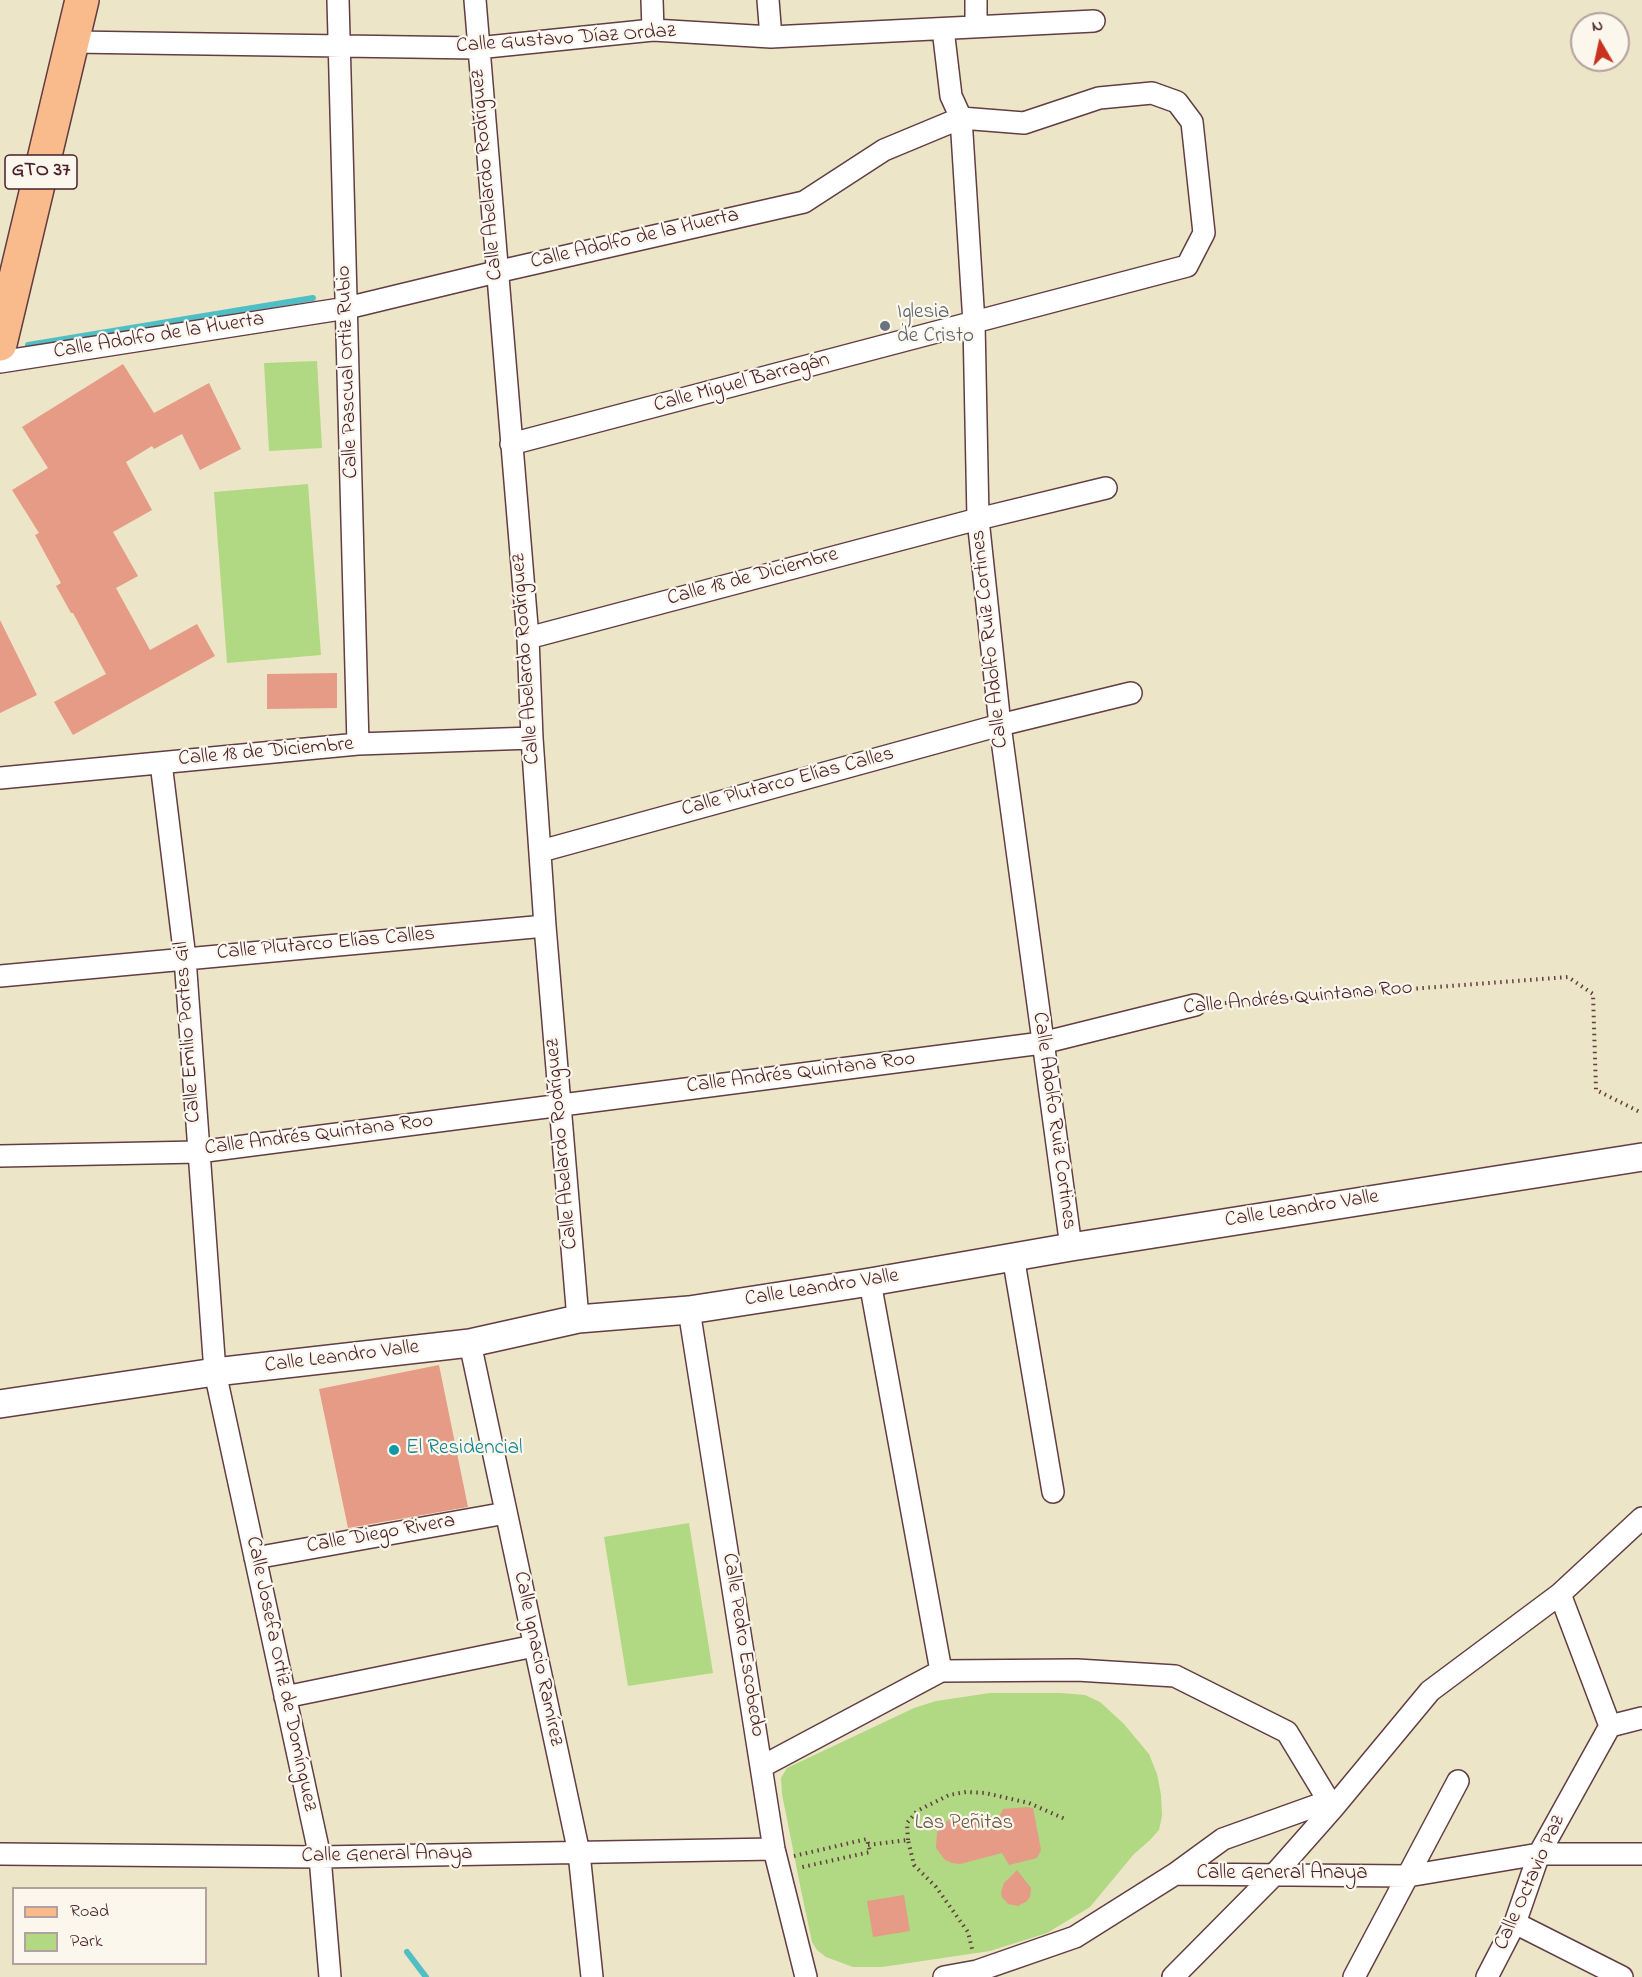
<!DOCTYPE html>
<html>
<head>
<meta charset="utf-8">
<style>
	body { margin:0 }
	#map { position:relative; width:1642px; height:1977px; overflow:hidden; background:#ede5c7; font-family:"Indie Flower",sans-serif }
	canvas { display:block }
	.legend { position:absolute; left:12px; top:1887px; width:195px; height:78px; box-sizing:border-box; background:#fbf7ec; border:2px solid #b4a19f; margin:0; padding:8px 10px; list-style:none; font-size:18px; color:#4a1f2b }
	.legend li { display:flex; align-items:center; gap:12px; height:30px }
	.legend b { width:30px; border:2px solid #b4a19f }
	.north { position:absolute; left:1570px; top:12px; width:60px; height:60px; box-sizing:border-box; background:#fbf7ec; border:2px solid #b4a19f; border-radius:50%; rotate:351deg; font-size:16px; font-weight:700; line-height:24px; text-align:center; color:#4a1f2b }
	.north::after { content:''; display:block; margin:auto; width:21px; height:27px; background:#c8321e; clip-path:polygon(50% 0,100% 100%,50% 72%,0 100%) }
</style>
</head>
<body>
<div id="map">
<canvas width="1642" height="1977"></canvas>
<ul class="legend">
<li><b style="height:8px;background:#fabb8c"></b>Road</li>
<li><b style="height:16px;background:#b1d882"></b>Park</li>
</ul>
<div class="north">N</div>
</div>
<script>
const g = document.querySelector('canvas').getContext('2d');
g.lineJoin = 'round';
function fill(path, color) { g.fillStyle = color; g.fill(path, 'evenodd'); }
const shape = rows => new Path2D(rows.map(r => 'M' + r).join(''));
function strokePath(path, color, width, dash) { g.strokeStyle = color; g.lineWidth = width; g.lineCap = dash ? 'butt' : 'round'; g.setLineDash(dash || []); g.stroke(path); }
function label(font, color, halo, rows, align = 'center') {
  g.font = font + ' "Indie Flower",sans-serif'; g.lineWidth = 4.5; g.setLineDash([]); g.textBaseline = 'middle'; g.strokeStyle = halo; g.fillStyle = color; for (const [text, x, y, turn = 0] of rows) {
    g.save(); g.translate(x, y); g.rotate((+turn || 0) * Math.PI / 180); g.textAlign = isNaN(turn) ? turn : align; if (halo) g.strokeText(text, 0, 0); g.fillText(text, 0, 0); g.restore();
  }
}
const green = shape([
	[317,361,322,448,269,451,264,363],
	[308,484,321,655,227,663,214,492],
	[689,1523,713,1673,628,1686,604,1537],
	[990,1693,1060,1693,1085,1695,1100,1702,1123,1723,1149,1754,1157,1774,1161,1795,1162,1816,1159,1830,1149,1841,1134,1854,1090,1907,1047,1933,990,1951,882,1967,853,1967,826,1957,817,1950,812,1942,801,1890,782,1794,781,1778,787,1768,914,1708,936,1701]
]);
const stream = shape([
	[28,345,313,298],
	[407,1952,426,1977]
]);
const building = shape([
	[123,364,154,413,209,383,241,449,200,470,182,434,154,449,152,446,126,462,152,510,113,532,138,576,116,588,150,650,197,624,215,656,73,735,54,702,106,674,73,613,71,613,56,586,61,583,35,535,39,533,12,490,48,468,22,427],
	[0,620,37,695,0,713],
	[337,673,337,708,267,709,267,674],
	[439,1365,468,1507,348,1528,319,1389],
	[1027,1807,1033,1808,1041,1850,1037,1858,1009,1865,1002,1853,960,1864,952,1863,945,1860,936,1848,937,1832,947,1821,954,1819,998,1819,1003,1809],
	[1017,1870,1031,1888,1030,1897,1027,1901,1018,1906,1008,1904,1002,1897,1001,1892,1004,1883],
	[904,1895,910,1931,873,1937,867,1901]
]);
const path = shape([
	[1213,1004,1568,977,1593,994,1596,1090,1642,1113],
	[908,1840,907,1823,917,1811,949,1795,966,1792,985,1793,1029,1803,1065,1819],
	[868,1845,908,1840,914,1865,936,1887,968,1932,973,1953],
	[794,1856,867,1839,870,1852,798,1868]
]);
const minor = shape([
	[338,0,358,744],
	[475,0,528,638,532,738,545,926,578,1319],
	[652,0,653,30],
	[768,0,771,37],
	[976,0,976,27],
	[943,29,951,96,961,118,974,323,978,519,1000,725,1071,1247],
	[73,42,477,48,653,30,771,37,1094,21],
	[0,362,347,308,496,272,804,202,884,150,961,118,1024,123,1099,98,1152,93,1177,102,1192,122,1204,233,1187,266,511,444],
	[528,638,978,519,1106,488],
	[161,763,185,958,215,1372,320,1857,330,1977],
	[0,778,358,744,532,738],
	[541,851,1000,725,1131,693],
	[0,976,545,926],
	[0,1156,198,1152,1042,1043,1195,1005],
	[1013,1256,1053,1492],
	[870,1282,941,1671],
	[689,1310,774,1849,806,1977],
	[470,1343,579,1853,592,1977],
	[255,1558,506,1513],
	[1560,1594,1610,1726,1642,1718],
	[285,1697,534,1646],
	[761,1767,941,1671,1077,1670,1175,1676,1287,1732,1333,1808],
	[0,1854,320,1857,774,1849],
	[1175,1874,1223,1839,1329,1801],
	[1515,1923,1622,1977],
	[944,1977,977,1971,1075,1937,1175,1874,1408,1876,1539,1854,1642,1854],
	[1173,1977,1273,1876,1333,1808,1430,1691,1560,1594,1642,1518],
	[1354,1977,1458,1781],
	[1487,1977,1515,1923,1539,1854,1610,1726]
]);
const tertiary = shape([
	[0,1404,215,1372,470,1343,578,1319,689,1310,870,1282,1071,1247,1642,1157]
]);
const primary = shape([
	[0,344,82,0]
]);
const markers = [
	[885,326,6,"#6b7280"],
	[394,1450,6,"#0f9aa8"]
];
const shields = [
	[41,172,72]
];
const shieldNames = [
	["GTO 37",41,172]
];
const streetNames = [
	["Calle Gustavo Díaz Ordaz",566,40,-4],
	["Calle Abelardo Rodríguez",488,175,-95],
	["Calle Adolfo de la Huerta",635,240,-13],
	["Calle Adolfo de la Huerta",159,337,-9],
	["Calle Pascual Ortiz Rubio",349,372,-92],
	["Calle Miguel Barragán",742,384,-15],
	["Calle 18 de Diciembre",753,578,-15],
	["Calle Adolfo Ruiz Cortines",991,639,-96],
	["Calle Abelardo Rodríguez",527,659,-94],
	["Calle 18 de Diciembre",266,753,-5],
	["Calle Plutarco Elías Calles",788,783,-15],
	["Calle Plutarco Elías Calles",326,945,-5],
	["Calle Andrés Quintana Roo",1298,999,-5],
	["Calle Emilio Portes Gil",189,1032,-94],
	["Calle Andrés Quintana Roo",801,1074,-7],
	["Calle Adolfo Ruiz Cortines",1053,1121,82],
	["Calle Andrés Quintana Roo",319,1136,-7],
	["Calle Abelardo Rodríguez",563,1144,-95],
	["Calle Leandro Valle",1302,1210,-9],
	["Calle Leandro Valle",822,1289,-9],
	["Calle Leandro Valle",342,1358,-7],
	["Calle Diego Rivera",381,1535,-10],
	["Calle Pedro Escobedo",742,1645,81],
	["Calle Ignacio Ramírez",537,1659,78],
	["Calle Josefa Ortiz de Domínguez",280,1674,78],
	["Calle General Anaya",387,1856,-1],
	["Calle General Anaya",1282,1875],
	["Calle Octavio Paz",1531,1883,-66]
];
const worshipNames = [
	["Iglesia",897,314],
	["de Cristo",897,338]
];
const cultureNames = [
	["El Residencial",406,1450]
];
const parkNames = [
	["Las Peñitas",964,1825]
];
fill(green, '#b1d882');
strokePath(stream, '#50bfc5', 6);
fill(building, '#e59b85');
strokePath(minor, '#623d42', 24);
strokePath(tertiary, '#623d42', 30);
strokePath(primary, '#623d42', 36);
strokePath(path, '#623d42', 4, [1.5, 4.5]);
strokePath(minor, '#fff', 21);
strokePath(tertiary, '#fff', 27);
strokePath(primary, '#fabb8c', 33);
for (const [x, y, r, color] of markers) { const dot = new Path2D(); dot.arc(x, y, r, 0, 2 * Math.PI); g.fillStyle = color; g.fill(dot); strokePath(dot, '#fbf7ec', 2); }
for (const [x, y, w] of shields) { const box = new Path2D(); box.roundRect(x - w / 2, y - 17, w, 34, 4.5); g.fillStyle = '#fbf7ec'; g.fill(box); strokePath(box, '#4a1f2b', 1.5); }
label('bold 20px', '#4a1f2b', null, shieldNames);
label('21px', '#4a1f2b', '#fbf7ec', streetNames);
label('21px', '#5b616d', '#fbf7ec', worshipNames, 'left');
label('21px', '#0d838f', '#fbf7ec', cultureNames, 'left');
label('21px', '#695645', '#fbf7ec', parkNames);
</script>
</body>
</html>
